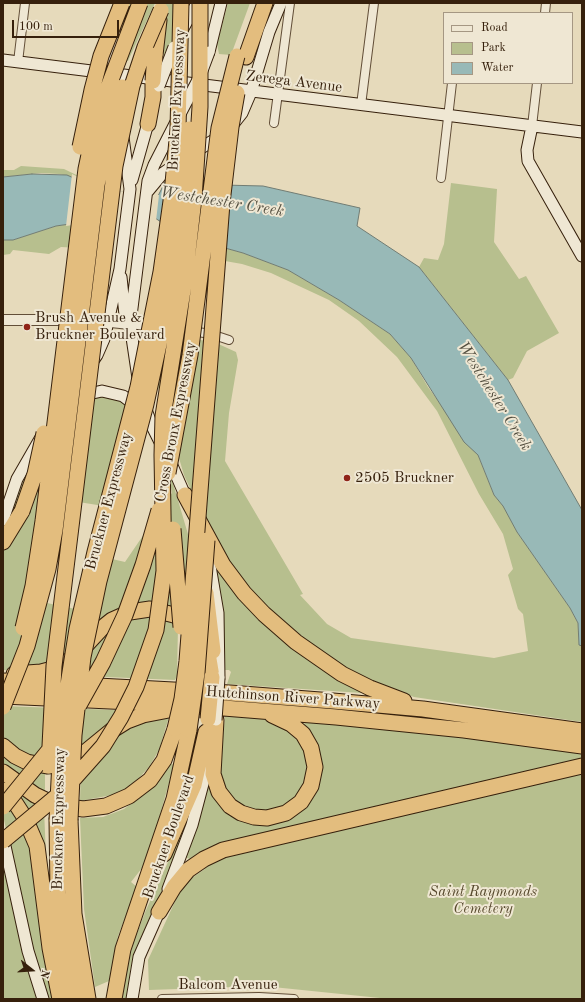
<!DOCTYPE html>
<html>
<head>
<meta charset="utf-8">
<style>
	body { margin:0 }
	#map { position:relative; width:585px; height:1002px; overflow:hidden; background:#e6dabb; font-family:"Old Standard TT",serif }
	canvas { display:block }
	.frame { position:absolute; inset:0; border:4px solid #36200c; pointer-events:none }
	.legend { position:absolute; left:443px; top:12px; width:130px; height:72px; box-sizing:border-box; background:#efe7d3; border:1px solid #a59783; margin:0; padding:5px 7px; list-style:none; font-size:12px; color:#36200c }
	.legend li { display:flex; align-items:center; gap:8px; height:20px }
	.legend b { width:20px; border:1px solid #a59783 }
	.north { position:absolute; left:12px; top:950px; width:40px; height:40px; -webkit-text-stroke:3px #efe7d3; paint-order:stroke; rotate:107deg; font-size:11px; font-weight:700; line-height:16px; text-align:center; color:#36200c }
	.north::after { content:''; display:block; margin:auto; width:14px; height:18px; background:#36200c; clip-path:polygon(50% 0,100% 100%,50% 72%,0 100%) }
	.scale { position:absolute; left:12px; top:20px; width:107px; height:18px; box-sizing:border-box; border:2px solid #36200c; border-top:0; padding-left:5px; font-size:12px; line-height:14px; white-space:nowrap; color:#36200c; -webkit-text-stroke:3px #efe7d3; paint-order:stroke }
</style>
</head>
<body>
<div id="map">
<canvas width="585" height="1002"></canvas>
<div class="frame"></div>
<ul class="legend">
<li><b style="height:5px;background:#efe7d3"></b>Road</li>
<li><b style="height:11px;background:#b7bf8e"></b>Park</li>
<li><b style="height:11px;background:#98b9b7"></b>Water</li>
</ul>
<div class="north">N</div>
<div class="scale">100 m</div>
</div>
<script>
const g = document.querySelector('canvas').getContext('2d');
g.lineJoin = 'round';
function fill(path, color) { g.fillStyle = color; g.fill(path, 'evenodd'); }
const shape = rows => new Path2D(rows.map(r => 'M' + r).join(''));
function strokePath(path, color, width, dash) { g.strokeStyle = color; g.lineWidth = width; g.lineCap = dash ? 'butt' : 'round'; g.setLineDash(dash || []); g.stroke(path); }
function label(font, color, halo, rows, align = 'center') {
  g.font = font + ' "Old Standard TT",serif'; g.lineWidth = 4; g.setLineDash([]); g.textBaseline = 'middle'; g.strokeStyle = halo; g.fillStyle = color; for (const [text, x, y, turn = 0] of rows) {
    g.save(); g.translate(x, y); g.rotate((+turn || 0) * Math.PI / 180); g.textAlign = isNaN(turn) ? turn : align; if (halo) g.strokeText(text, 0, 0); g.fillText(text, 0, 0); g.restore();
  }
}
const green = shape([
	[126,3,155,3,128,61,120,60],
	[163,3,175,3,174,34,172,41,163,56,159,55,159,46],
	[228,3,250,3,231,55,219,54,217,44],
	[21,166,64,169,91,182,59,174,41,173,3,177,3,170,14,170],
	[451,183,497,189,494,242,519,279,526,276,559,333,527,351,513,378,508,380,419,267,424,258,438,260,444,244],
	[118,217,99,249,61,247,49,254,13,250,10,254,3,255,3,240,13,240,56,226],
	[182,236,243,253,288,270,339,300,390,334,411,358,428,387,478,455,494,495,504,506,517,532,570,608,578,623,579,645,582,646,582,722,414,697,356,677,287,629,221,556,184,475,157,384,159,334,214,342,236,352,238,360,229,413,225,461,303,594,300,595,327,624,351,638,494,658,528,651,523,614,518,609,508,575,513,569,503,534,479,494,437,411,397,357,359,321,329,300,271,273,242,264,180,253],
	[98,395,126,401,116,508,60,499,47,603,85,611,99,556,125,562,172,493,167,463,190,541,183,610,154,604,71,654,33,670,3,670,3,537,15,500,25,477,29,475,47,435,79,403],
	[215,564,364,690,362,693,227,684,231,672,229,670,225,670,223,608],
	[163,615,178,626,177,676,175,680,61,675,102,635,136,616],
	[3,706,30,707,146,711,89,745,33,759,3,740],
	[225,715,270,719,301,737,310,775,292,804,258,814,228,799,221,777,220,770],
	[169,717,159,750,149,767,139,778,125,789,112,795,80,801,81,766,124,727],
	[306,721,539,745,582,753,582,762,192,860,185,857,209,780,252,821,311,795,304,724],
	[3,753,45,773,45,792,3,763],
	[170,763,174,765,156,829,142,868,131,882,137,887,118,936,109,981,95,987,84,909,80,818,103,817,124,809,153,787],
	[582,769,582,999,380,998,263,986,149,990,148,960,178,895,190,879,205,869,203,865,212,860],
	[3,780,44,809,46,856,3,783],
	[195,793,182,842,168,877,136,948,131,966,127,999,122,999,126,969,134,941,146,910,180,836],
	[3,798,14,810,32,850,42,949,56,999,47,999,30,942,3,815],
	[3,857,39,999,3,999]
]);
const water = shape([
	[32,174,67,175,93,187,157,198,167,178,223,185,263,186,360,208,357,226,419,267,508,380,582,510,582,646,579,645,578,623,570,608,517,532,503,506,494,495,478,455,464,442,411,358,390,334,339,300,288,270,243,253,182,236,155,218,118,217,56,226,13,240,3,240,3,177,32,174]
]);
const pier = shape([
	[72,174,103,189,118,191,114,219,66,226],
	[119,191,159,195,156,221,125,218,116,219]
]);
const minor = shape([
	[545,13,546,3],
	[18,62,25,3],
	[361,105,374,3],
	[274,123,290,3],
	[532,126,537,83],
	[441,178,452,83],
	[130,324,153,327],
	[191,331,211,334,229,340],
	[162,999,259,997,294,999]
]);
const tertiary = shape([
	[3,320,73,320],
	[101,321,130,324]
]);
const secondary = shape([
	[181,32,197,3],
	[209,52,221,3],
	[3,60,582,132],
	[111,69,115,31],
	[532,126,527,150,528,161,582,256],
	[193,153,227,132,242,113,251,92,269,32,281,3],
	[132,180,150,116],
	[148,191,163,173,179,162],
	[121,277,125,315,129,323],
	[138,378,130,324,148,181,154,165,177,120],
	[73,390,97,355,104,339,120,269,130,189,123,137],
	[66,405,84,395,102,391,123,396,139,408],
	[145,407,152,426,162,446],
	[170,461,188,502],
	[3,520,17,479,40,439],
	[209,560,218,613,219,678],
	[3,837,28,951,43,999],
	[168,889,192,825,209,761],
	[132,999,139,957,162,905]
]);
const motorway = shape([
	[155,55,159,20],
	[246,57,265,3],
	[148,124,153,97,153,81],
	[185,495,223,565,244,593,264,614,296,642,342,674,370,688,404,701],
	[3,542,22,511],
	[206,593,213,651],
	[14,674,41,672,60,667,77,655,102,628,112,620,130,612,150,609,174,615,188,622,199,631,207,647,212,677],
	[3,681,230,693,333,701,423,709,582,731],
	[3,696,174,704,336,717,464,730,582,746],
	[216,720,213,774,219,792,230,806,241,813,254,817,267,818,286,813,301,802,311,786,315,767,311,748,303,734,291,724,272,715],
	[3,746,15,756,27,762,47,766,62,765,78,758,111,731,127,721,143,715,169,710],
	[3,772,35,795,56,805,83,809,106,806,129,796,150,780,164,760,175,729],
	[3,790,14,801,25,818,37,846,50,948,60,999],
	[57,820,58,893,64,945,74,999],
	[70,820,74,914,88,999],
	[164,854,194,785,206,732],
	[159,912,174,887,188,870,204,859,223,850,582,766],
	[114,999,123,949,174,799,189,730]
]);
const secondaryBridge = shape([
	[159,86,174,47],
	[179,116,200,76,209,52],
	[216,720,219,678]
]);
const motorwayBridge = shape([
	[153,81,155,55],
	[80,147,92,90,101,56,122,3],
	[168,473,190,355,219,128,237,56],
	[22,511,35,474,44,433],
	[173,529,181,627],
	[23,628,33,586,43,521,86,169,94,131,106,93,140,3],
	[79,705,103,662,125,615,143,565,159,510],
	[3,707,27,646,48,569,55,530,97,185,108,133,122,87],
	[208,719,212,677],
	[175,729,182,699,187,661,222,203,231,127,237,93],
	[189,730,197,673,207,540],
	[49,766,54,666,115,166,132,86,145,47,161,10],
	[3,807,50,749],
	[57,820,62,722,77,629,95,552,138,387,161,272,172,194,178,129,181,3],
	[70,820,74,735,83,657,99,581,146,404,160,340,179,225,189,129],
	[3,841,63,791,103,746,121,717,136,687,156,630,164,571,162,455,163,416,185,278,194,199,200,107,200,3]
]);
const markers = [
	[27,327,4,"#8f2418"],
	[347,478,4,"#8f2418"]
];
const streetNames = [
	["Zerega Avenue",294,82,7],
	["Bruckner Expressway",177,100,-87],
	["Cross Bronx Expressway",176,422,-79],
	["Bruckner Expressway",109,501,-75],
	["Hutchinson River Parkway",293,698,4],
	["Bruckner Expressway",59,819,-89],
	["Bruckner Boulevard",169,837,-71],
	["Balcom Avenue",228,985]
];
const poiNames = [
	["Brush Avenue &",35,318],
	["Bruckner Boulevard",35,335],
	["2505 Bruckner",355,478]
];
const parkNames = [
	["Saint Raymonds",483,892],
	["Cemetery",483,909]
];
const waterNames = [
	["Westchester Creek",222,202,9],
	["Westchester Creek",494,396,58]
];
fill(green, '#b7bf8e');
fill(water, '#98b9b7');
strokePath(water, '#717c73', 1);
fill(pier, '#e6dabb');
strokePath(minor, '#624e38', 10);
strokePath(tertiary, '#624e38', 12);
strokePath(secondary, '#36200c', 13);
strokePath(motorway, '#36200c', 17);
strokePath(minor, '#efe7d3', 8);
strokePath(tertiary, '#efe7d3', 10);
strokePath(secondary, '#efe7d3', 11);
strokePath(motorway, '#e3bd7e', 15);
strokePath(secondaryBridge, '#36200c', 13, []);
strokePath(motorwayBridge, '#36200c', 17, []);
strokePath(secondaryBridge, '#efe7d3', 11);
strokePath(motorwayBridge, '#e3bd7e', 15);
for (const [x, y, r, color] of markers) { const dot = new Path2D(); dot.arc(x, y, r, 0, 2 * Math.PI); g.fillStyle = color; g.fill(dot); strokePath(dot, '#efe7d3', 1.5); }
label('15px', '#36200c', '#efe7d3', streetNames);
label('15px', '#36200c', '#efe7d3', poiNames, 'left');
label('italic 15px', '#56482c', '#efe7d3', parkNames);
label('italic 16px', '#534e3f', '#efe7d3', waterNames);
</script>
</body>
</html>
